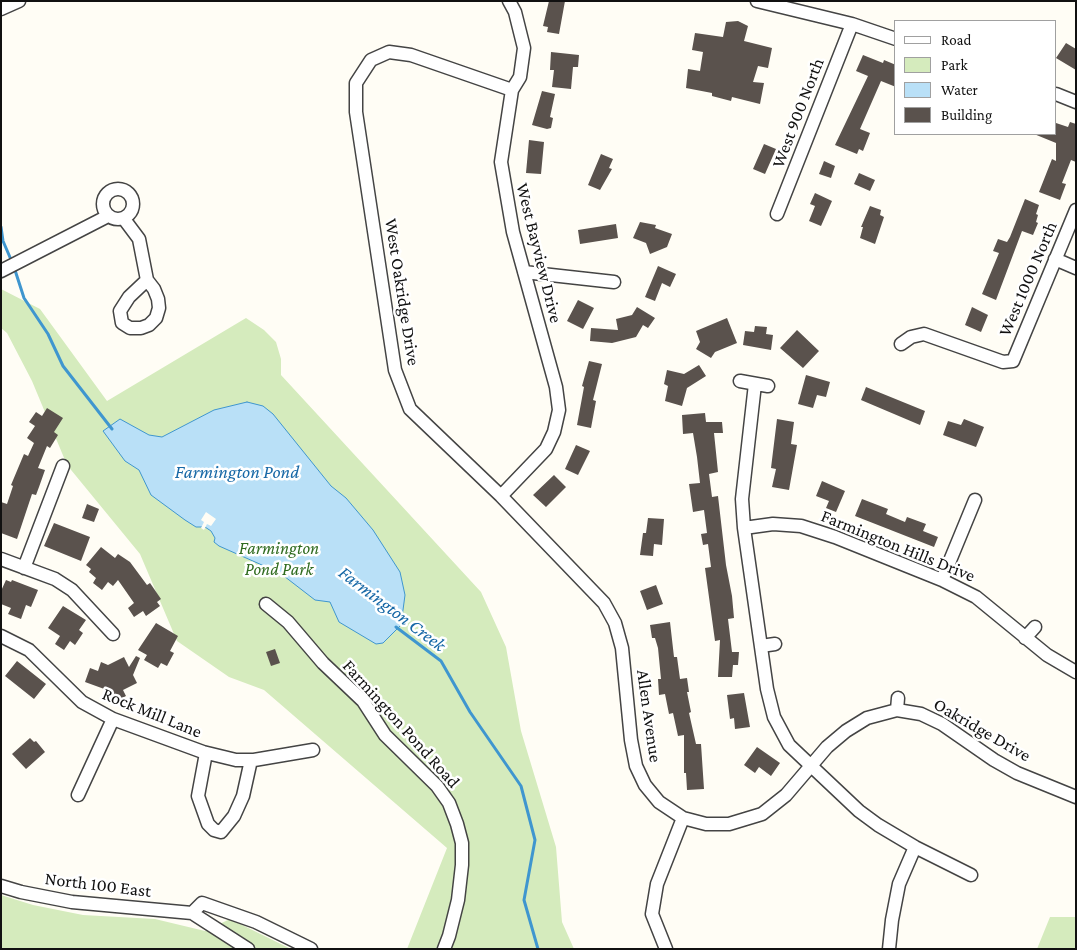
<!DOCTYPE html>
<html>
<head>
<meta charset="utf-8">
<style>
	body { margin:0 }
	#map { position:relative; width:1077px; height:950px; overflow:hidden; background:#fffdf5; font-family:"Crimson Pro",serif }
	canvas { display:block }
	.frame { position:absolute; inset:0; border:2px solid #111; pointer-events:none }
	.legend { position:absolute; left:894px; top:20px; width:162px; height:115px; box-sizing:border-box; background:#fff; border:1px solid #a0a0a0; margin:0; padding:6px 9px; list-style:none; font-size:15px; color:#111 }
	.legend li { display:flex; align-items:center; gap:10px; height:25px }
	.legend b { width:25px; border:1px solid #a0a0a0 }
</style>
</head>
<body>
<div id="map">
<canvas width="1077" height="950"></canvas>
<div class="frame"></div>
<ul class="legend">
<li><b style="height:6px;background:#fff"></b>Road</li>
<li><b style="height:14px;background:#d5ebbd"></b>Park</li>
<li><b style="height:14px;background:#b9e0f7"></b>Water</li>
<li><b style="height:14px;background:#5a524d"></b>Building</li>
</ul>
</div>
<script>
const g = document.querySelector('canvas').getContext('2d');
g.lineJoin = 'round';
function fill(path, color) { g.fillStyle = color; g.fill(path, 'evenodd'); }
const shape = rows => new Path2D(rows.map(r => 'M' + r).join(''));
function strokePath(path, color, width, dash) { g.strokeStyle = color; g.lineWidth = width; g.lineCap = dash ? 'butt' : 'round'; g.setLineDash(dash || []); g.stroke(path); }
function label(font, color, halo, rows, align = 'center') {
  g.font = font + ' "Crimson Pro",serif'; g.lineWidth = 5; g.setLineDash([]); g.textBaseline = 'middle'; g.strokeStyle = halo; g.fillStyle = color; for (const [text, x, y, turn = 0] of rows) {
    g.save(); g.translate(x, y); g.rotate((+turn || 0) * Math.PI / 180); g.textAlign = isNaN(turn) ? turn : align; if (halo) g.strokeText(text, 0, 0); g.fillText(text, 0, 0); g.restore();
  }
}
const green = shape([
	[1,289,40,309,107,401,246,318,264,330,276,342,281,359,281,375,481,592,506,647,521,731,556,847,562,922,574,949,407,949,447,848,264,690,229,677,177,641,140,554,67,465,32,381,7,333,1,328],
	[1,895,33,905,83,915,155,919,205,931,230,919,291,949,1,949],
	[1050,917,1076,917,1076,949,1037,949]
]);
const water = shape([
	[247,402,263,406,273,414,331,486,346,498,373,530,400,572,405,595,401,625,383,643,376,644,339,622,330,602,315,600,280,573,219,546,214,542,215,538,211,531,205,527,196,527,185,520,151,495,139,470,125,461,103,431,120,419,149,435,162,437,214,410,247,402]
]);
const pier = shape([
	[206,512,216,519,211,526,207,524,204,530,201,528,204,522,201,520]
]);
const stream = shape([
	[1,227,3,241,12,262],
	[14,267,24,298,48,334,63,366,112,429],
	[396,627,441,661,470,712,521,786,535,840,524,900,538,949]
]);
const building = shape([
	[549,1,565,1,559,34,547,32,548,27,543,26],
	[738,21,748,26,744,41,772,48,768,68,758,66,753,82,764,83,760,104,732,97,731,101,712,96,712,93,686,88,688,69,700,71,703,52,692,50,695,33,723,37,726,22],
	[1066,43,1076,49,1076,70,1056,58],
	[551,52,579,55,578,67,573,67,571,89,552,87,554,70,550,70],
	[863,55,883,63,884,60,896,65,896,87,881,81,860,129,870,133,863,151,859,149,857,154,835,145,868,76,856,71],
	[542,91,555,94,550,117,553,118,551,128,547,129,532,125],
	[1070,122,1076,124,1076,162,1071,160,1062,183,1066,184,1060,200,1039,192,1052,159,1056,161,1056,143,1034,134,1056,134,1056,123,1068,127],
	[529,140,544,142,541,174,526,173],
	[764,144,776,149,765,174,753,169],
	[601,154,613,159,609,168,612,169,600,190,588,185],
	[824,161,835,166,831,178,819,174],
	[859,173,875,180,870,191,854,184],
	[815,193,832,201,821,226,809,221,815,206,810,204],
	[1025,199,1039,205,1036,214,1038,215,1036,222,1038,223,1033,235,1022,231,996,300,982,294,999,253,993,251,998,239,1007,242,1010,237],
	[870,206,881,210,880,215,884,217,875,244,860,238,863,227,861,227],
	[640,222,656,225,655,228,672,234,667,247,650,254,646,243,633,238],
	[616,224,618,238,580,244,578,230],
	[658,266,676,274,670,287,662,283,655,301,645,297],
	[578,300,594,308,583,329,567,321],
	[637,307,655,318,648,328,643,325,636,337,612,343,590,341,591,328,618,330,616,319,632,315],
	[972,307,988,315,981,332,965,325],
	[727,318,737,343,715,352,711,358,696,349,700,342,696,331],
	[755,326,767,327,766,334,773,335,771,350,743,345,745,331,754,332],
	[797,330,819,351,803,368,780,348],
	[589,361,602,364,593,400,596,401,591,428,577,425,584,387,582,386],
	[699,365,706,376,687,388,682,406,665,401,668,386,664,384,667,370,684,374],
	[806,375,830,382,826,397,817,395,813,408,798,404],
	[866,387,925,411,920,425,861,400],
	[47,408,63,418,54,432,58,435,50,448,47,446,38,468,45,470,39,487,36,495,32,494,17,539,1,533,1,502,7,504,13,486,11,485,24,454,28,456,34,443,27,438,35,426,29,422,36,412,42,416],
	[705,413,706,422,722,422,723,433,714,433,718,472,709,474,712,497,718,496,726,565,732,596,734,618,728,619,732,652,739,652,738,665,733,665,732,677,718,677,720,640,715,641,705,568,711,567,708,544,703,545,701,534,707,533,704,510,693,512,689,484,700,483,697,457,693,433,683,434,682,415],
	[777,419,794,422,791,444,797,445,789,490,772,487,776,469,771,468],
	[964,419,984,427,976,447,943,435,948,421,961,425],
	[576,445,590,451,578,475,565,469],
	[554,475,566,487,546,507,533,495],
	[822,481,845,491,836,512,826,508,829,501,816,496],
	[862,499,888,509,886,514,905,522,907,517,926,524,923,531,938,537,934,547,855,516],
	[87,504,99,509,94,522,82,518],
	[648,518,664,519,662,545,654,544,653,556,640,555,643,533,646,533],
	[54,523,90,537,81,561,44,546],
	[101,547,115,558,118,554,130,562,147,585,150,583,161,599,157,602,160,606,146,616,143,611,134,617,128,608,134,603,118,580,113,586,108,582,102,590,93,583,96,578,89,572,91,569,86,565],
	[6,580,11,582,12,580,38,590,31,607,26,605,21,619,8,614,11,608,1,604,1,591],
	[656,585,663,604,647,610,640,591],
	[63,606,86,620,79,630,83,633,75,645,70,641,64,650,55,644,60,636,48,628],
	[670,622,674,657,677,657,680,679,687,678,689,692,687,692,691,712,689,713,696,744,701,744,704,789,687,790,686,773,684,773,684,735,678,736,673,713,669,714,665,694,659,695,658,679,661,679,658,648,655,638,652,638,650,625],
	[156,623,178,636,170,651,174,653,167,666,161,663,158,668,144,660,147,655,138,650],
	[275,649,280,663,271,666,266,652],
	[136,656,140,658,133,675,137,683,123,690,126,696,114,702,107,690,85,682,90,668,98,671,101,662,108,665,124,657,129,667],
	[17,661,46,684,34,699,5,676],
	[744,693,750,727,735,729,734,718,730,719,727,695],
	[30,738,34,742,36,741,45,752,26,769,12,754],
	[757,747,780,763,771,776,759,767,755,773,744,765]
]);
const minor = shape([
	[757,1,852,24,896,39],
	[1,9,19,1],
	[512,90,411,55,389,52,371,60,356,83,356,112,395,370,410,409,501,496,604,603,615,623,622,648,631,740,636,766,645,785,659,802,683,818,706,824,729,824,762,814,786,795,827,747,846,731,867,718,897,710,921,714,942,724,994,760,1017,773,1076,797],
	[1056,94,1076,102],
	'103 204a15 15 0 1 1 30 0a15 15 0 1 1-30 0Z',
	[777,214,852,24],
	[124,219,139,239,147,280,129,297,120,311,122,323,130,328,141,328,149,325,156,318,159,308,158,299,154,289,147,280],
	[1055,259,1076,268],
	[1,271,108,216],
	[524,272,614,282],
	[901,344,911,337,924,334,1003,362,1013,361,1076,210],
	[740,381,768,386],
	[755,384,742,499,744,528,767,689,774,717,789,745,859,811,878,825,915,847,971,875],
	[501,496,546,449,554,432,559,410,556,387,513,232,501,162,512,90,520,77,524,48,515,12,509,1],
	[744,528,773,524,801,526,835,537,942,580,976,597,1047,655,1076,672],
	[1,559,55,579,72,590,113,634],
	[24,568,63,466],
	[942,580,975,500],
	[266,604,288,622,323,663,363,701,385,735,437,786,449,803,457,824,462,843,462,865,458,900,449,936,444,949],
	[1,636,29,650,82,702,113,719,203,752,236,760,254,760,313,750],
	[1025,638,1035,627],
	[761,646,775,644],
	[897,710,898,698],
	[206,753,198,796,208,824,214,830,221,832,234,816,243,796,251,760],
	[78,795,113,719],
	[1,886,21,892,72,902,192,913,248,949],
	[192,913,202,903,256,922,311,949],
	[666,949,652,914,657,884,683,818],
	[889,949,892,920,899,884,915,847]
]);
const streetNames = [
	["West 900 North",798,113,-69],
	["West Bayview Drive",539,253,76],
	["West 1000 North",1028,279,-67],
	["West Oakridge Drive",402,292,81],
	["Farmington Hills Drive",898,546,22],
	["Rock Mill Lane",152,713,22],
	["Allen Avenue",649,716,82],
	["Farmington Pond Road",401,724,48],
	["Oakridge Drive",982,730,30],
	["North 100 East",98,885,7]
];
const parkNames = [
	["Farmington",279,548],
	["Pond Park",279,569]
];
const waterNames = [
	["Farmington Pond",237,472],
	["Farmington Creek",392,609,37]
];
fill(green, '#d5ebbd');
fill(water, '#b9e0f7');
strokePath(water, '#3f96cf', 1);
fill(pier, '#fffdf5');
strokePath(stream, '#3f96cf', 3);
fill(building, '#5a524d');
strokePath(minor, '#444', 15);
strokePath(minor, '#fff', 12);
label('18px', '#111', '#fff', streetNames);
label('italic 18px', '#2f6b1f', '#fff', parkNames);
label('italic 19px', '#1768a6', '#fff', waterNames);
</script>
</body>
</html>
